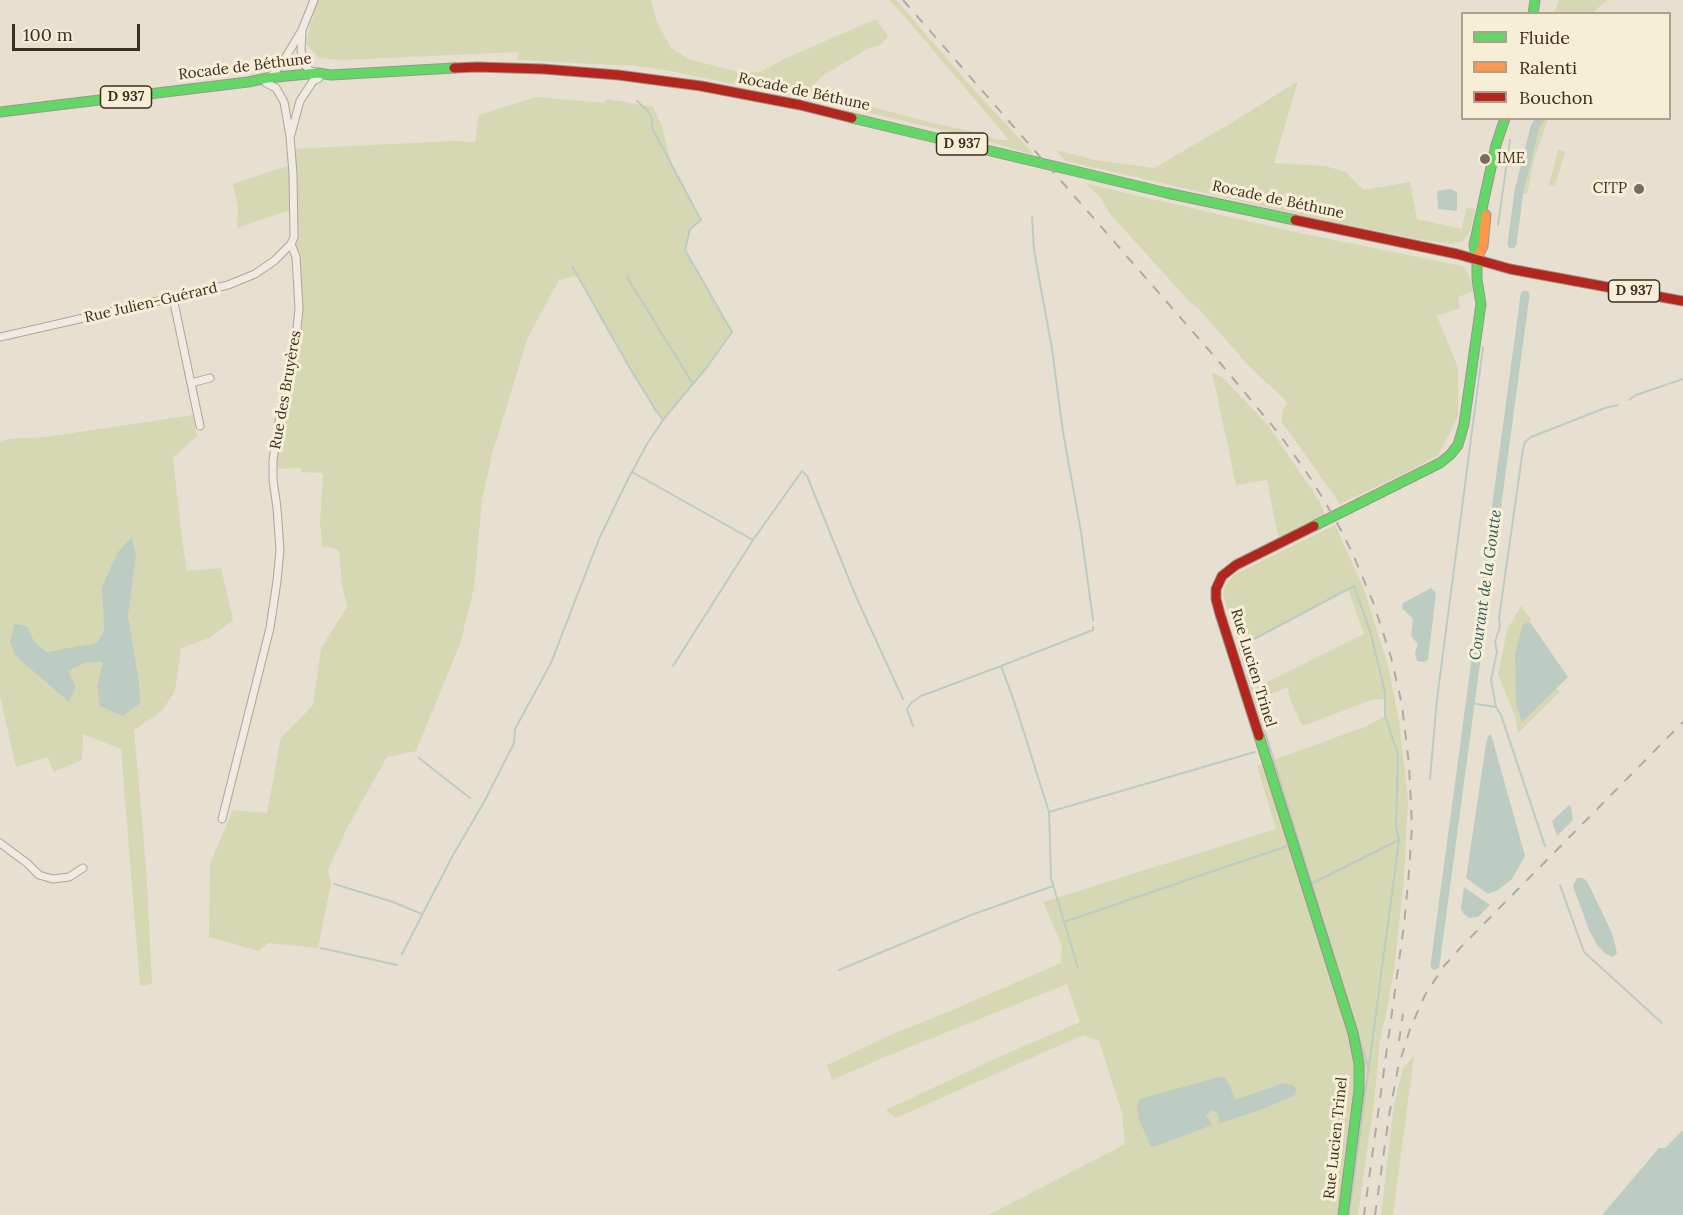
<!DOCTYPE html>
<html>
<head>
<meta charset="utf-8">
<style>
	body { margin:0 }
	#map { position:relative; width:1683px; height:1215px; overflow:hidden; background:#e7e0d1; font-family:Lora,serif }
	canvas { display:block }
	.legend { position:absolute; left:1461px; top:12px; width:210px; height:108px; box-sizing:border-box; background:#f7eed8; border:2px solid #ada18e; margin:0; padding:8px 10px; list-style:none; font-size:18px; color:#3d2e20 }
	.legend li { display:flex; align-items:center; gap:12px; height:30px }
	.legend b { width:30px; border:2px solid #ada18e }
	.scale { position:absolute; left:12px; top:24px; width:128px; height:27px; box-sizing:border-box; border:3px solid #3d2e20; border-top:0; padding-left:8px; font-size:18px; line-height:21px; white-space:nowrap; color:#3d2e20; -webkit-text-stroke:4px #f7eed8; paint-order:stroke }
</style>
</head>
<body>
<div id="map">
<canvas width="1683" height="1215"></canvas>
<ul class="legend">
<li><b style="height:8px;background:#63d668"></b>Fluide</li>
<li><b style="height:8px;background:#ff974d"></b>Ralenti</li>
<li><b style="height:8px;background:#b3261e"></b>Bouchon</li>
</ul>
<div class="scale">100 m</div>
</div>
<script>
const g = document.querySelector('canvas').getContext('2d');
g.lineJoin = 'round';
function fill(path, color) { g.fillStyle = color; g.fill(path, 'evenodd'); }
const shape = rows => new Path2D(rows.map(r => 'M' + r).join(''));
function strokePath(path, color, width, dash) { g.strokeStyle = color; g.lineWidth = width; g.lineCap = dash ? 'butt' : 'round'; g.setLineDash(dash || []); g.stroke(path); }
function label(font, color, halo, rows, align = 'center') {
  g.font = font + ' Lora,serif'; g.lineWidth = 6; g.setLineDash([]); g.textBaseline = 'middle'; g.strokeStyle = halo; g.fillStyle = color; for (const [text, x, y, turn = 0] of rows) {
    g.save(); g.translate(x, y); g.rotate((+turn || 0) * Math.PI / 180); g.textAlign = isNaN(turn) ? turn : align; if (halo) g.strokeText(text, 0, 0); g.fillText(text, 0, 0); g.restore();
  }
}
const green = shape([
	[314,0,651,0,656,20,671,48,688,59,742,73,761,72,784,59,876,19,888,36,880,45,869,48,822,76,811,88,834,97,937,124,966,130,1000,140,1009,140,906,18,889,0,896,0,976,92,1033,153,1030,154,984,140,853,109,670,71,631,65,613,65,517,60,519,52,342,60,319,58,306,44,310,24,314,17,309,14],
	[1559,0,1607,0,1592,13,1554,14],
	[1298,81,1274,163,1325,166,1346,172,1363,190,1410,182,1417,219,1462,229,1466,208,1475,209,1471,229,1464,241,1451,244,1424,240,1332,222,1065,161,1056,150,1095,160,1154,168,1233,122],
	[536,97,603,103,608,99,653,107,662,126,671,163,701,220,690,229,685,250,732,332,707,367,663,420,656,411,628,365,578,276,559,280,528,337,492,454,482,500,474,588,460,644,416,751,387,757,347,828,328,870,331,883,318,948,268,943,259,951,209,937,210,863,233,810,267,813,281,738,313,705,321,648,347,607,342,585,339,550,322,546,320,522,323,473,301,472,301,468,273,469,299,308,296,257,291,244,293,209,237,228,238,209,233,184,284,167,292,166,291,149,453,141,475,142,479,115],
	[1543,119,1548,119,1535,156,1527,194,1522,194,1534,142],
	[1558,150,1565,152,1555,186,1549,185],
	[1087,184,1300,233,1463,266,1468,273,1474,291,1458,297,1460,308,1437,316,1458,368,1458,417,1438,455,1412,470,1340,504,1282,422,1282,411,1288,403,1249,366,1197,307,1189,301,1110,214,1102,200],
	[1212,372,1223,378,1268,425,1320,502,1327,520,1281,542,1277,532,1267,480,1236,485],
	[193,415,197,436,173,458,182,541,187,571,221,568,233,620,209,638,181,648,175,691,161,712,134,730,146,866,152,984,140,986,121,749,83,734,82,760,54,772,47,757,16,767,0,696,0,443,7,439,46,437],
	[136,556,128,616,139,681,97,686,104,662,85,663,67,671,76,687,69,701,14,625,27,626,34,641,46,652,97,644,104,631,102,588],
	[1335,525,1364,589,1389,670,1399,722,1408,799,1404,878,1395,963,1388,1005,1380,1041,1374,1102,1358,1215,989,1215,1125,1144,1122,1113,1099,1041,1083,1035,896,1118,886,1110,1001,1056,1080,1022,1067,984,880,1059,832,1080,827,1065,895,1033,950,1011,1061,963,1062,946,1043,902,1276,829,1257,766,1367,726,1385,716,1385,699,1371,700,1303,726,1290,700,1288,687,1254,701,1251,690,1364,634,1348,589,1239,647,1223,594,1225,586,1234,575],
	[1521,606,1531,619,1530,622,1523,624,1522,721,1556,688,1560,692,1518,733,1515,716,1498,674,1507,630],
	[1414,1056,1393,1215,1381,1215,1394,1105,1403,1068]
]);
const water = shape([
	[1450,189,1457,192,1457,211,1438,209,1437,191],
	[132,537,136,556,128,616,139,681,140,703,123,716,100,706,97,686,103,662,85,663,68,671,76,687,69,702,16,656,10,642,14,624,27,626,34,641,46,652,97,643,104,631,102,588,117,553],
	[1431,588,1436,593,1428,660,1423,662,1417,661,1415,653,1418,644,1411,636,1413,619,1402,608,1403,603],
	[1530,622,1568,677,1522,722,1516,703,1515,654,1523,624],
	[1491,734,1525,856,1512,879,1498,890,1488,894,1466,878,1486,744,1488,736],
	[1569,805,1571,807,1573,820,1557,836,1552,821],
	[1577,878,1583,878,1587,881,1612,933,1617,953,1613,957,1606,954,1597,945,1589,930,1573,886],
	[1464,887,1490,905,1478,917,1469,918,1463,913,1461,908],
	[1219,1077,1225,1078,1230,1086,1235,1100,1283,1083,1293,1085,1296,1088,1295,1095,1260,1110,1220,1123,1218,1114,1213,1110,1206,1115,1212,1125,1154,1147,1151,1146,1139,1120,1137,1105,1140,1099],
	[1683,1130,1683,1215,1602,1215,1659,1148,1665,1148]
]);
const stream = shape([
	[637,101,647,110,652,119,652,128,701,220,690,229,685,250,732,332,707,367,663,420,647,444,632,472,753,540,802,471,807,476,857,599,903,699],
	[1032,216,1034,250,1052,349,1063,432,1081,532,1093,620],
	[1498,225,1510,140],
	[572,266,628,365,656,411,663,420],
	[627,277,693,384],
	[1629,400,1636,395,1683,379],
	[673,666,753,540],
	[1470,703,1496,707,1501,715,1545,846],
	[1496,707,1491,680,1497,652,1495,642,1500,626,1499,618,1523,449,1525,442,1531,437,1605,408,1618,405],
	[913,726,907,709,912,702,921,696,1001,666],
	[419,758,470,798],
	[1430,779,1437,699,1483,347],
	[1049,812,1255,752],
	[1313,883,1399,840],
	[334,884,393,902,422,914],
	[1560,885,1584,952,1662,1023],
	[1064,922,1287,846],
	[321,948,397,965],
	[402,954,453,855,484,802,514,743,515,729,551,663,599,539,631,473],
	[1078,968,1051,878,1049,812,1015,704,1001,666,1093,630,1093,627],
	[839,970,971,915,1053,886],
	[1349,1215,1399,840,1396,827,1398,755,1385,716,1385,692,1370,631,1354,586,1239,647,1368,1067]
]);
const canal = shape([
	[1512,244,1519,191,1535,127,1540,118],
	[1435,965,1525,295]
]);
const street = shape([
	[302,33,301,50,304,64,310,71,315,72],
	[269,77,272,75,281,65,302,30,314,0],
	[291,134,300,101,313,81,319,78],
	[173,298,200,426],
	[0,337,228,285,255,274,274,261,291,244,294,237,293,174,290,136,284,102,276,88,266,83],
	[191,383,210,378],
	[222,819,270,628,277,581,280,550,277,508,273,480,273,460,280,415,295,348,299,308,296,257,291,244],
	[0,843,27,863,39,875,53,879,69,877,83,868]
]);
const fast = shape([
	[1533,14,1535,0],
	[0,112,248,82,267,78,318,73,331,75,454,68],
	[852,118,1167,193,1295,220],
	[1314,526,1440,463,1450,455,1458,445,1464,424,1481,304,1477,279,1477,259,1474,245,1496,145,1505,118],
	[1259,736,1353,1033,1359,1064,1359,1090,1343,1215]
]);
const slow = shape([
	[1477,259,1483,246,1486,215]
]);
const jam = shape([
	[454,68,477,67,543,69,618,75,701,86,800,105,852,118],
	[1295,220,1457,254,1510,269,1683,301],
	[1259,736,1220,614,1216,599,1216,589,1222,576,1236,565,1314,526]
]);
const rail = shape([
	[903,0,1221,364,1280,435,1311,479,1334,517,1352,552,1373,602,1391,657,1402,705,1409,765,1412,826,1409,872,1404,925,1364,1215],
	[1399,1041,1403,1014],
	[1389,1116,1398,1068,1410,1029,1425,995,1444,966,1462,946,1683,722],
	[1375,1215,1390,1109]
]);
const markers = [
	[1485,159,6,"#786c5e"],
	[1639,189,6,"#786c5e"]
];
const shields = [
	[126,97,51],
	[962,144,51],
	[1634,291,51]
];
const shieldNames = [
	["D 937",126,97],
	["D 937",962,144],
	["D 937",1634,291]
];
const streetNames = [
	["Rocade de Béthune",245,67,-7],
	["Rocade de Béthune",804,92,12],
	["Rocade de Béthune",1278,200,12],
	["Rue Julien-Guérard",151,303,-13],
	["Rue des Bruyères",286,390,-80],
	["Rue Lucien Trinel",1253,668,73],
	["Rue Lucien Trinel",1336,1138,-84]
];
const poiNames = [
	["IME",1497,159],
	["CITP",1627,189,"right"]
];
const waterNames = [
	["Courant de la Goutte",1486,585,-82]
];
fill(green, '#d6d7b3');
fill(water, '#bcccc2');
strokePath(stream, '#bcccc2', 2);
strokePath(canal, '#bcccc2', 9);
strokePath(street, '#ada599', 9);
strokePath(fast, '#9c958a', 11);
strokePath(slow, '#9c958a', 11);
strokePath(jam, '#9c958a', 11);
strokePath(street, '#efebe3', 7);
strokePath(fast, '#63d668', 9);
strokePath(slow, '#ff974d', 9);
strokePath(jam, '#b3261e', 9);
strokePath(rail, '#afaaa2', 2, [10, 10]);
for (const [x, y, r, color] of markers) { const dot = new Path2D(); dot.arc(x, y, r, 0, 2 * Math.PI); g.fillStyle = color; g.fill(dot); strokePath(dot, '#f7eed8', 2); }
for (const [x, y, w] of shields) { const box = new Path2D(); box.roundRect(x - w / 2, y - 11, w, 22, 4.5); g.fillStyle = '#f7eed8'; g.fill(box); strokePath(box, '#3d2e20', 1.5); }
label('bold 14px', '#3d2e20', null, shieldNames);
label('15px', '#3d2e20', '#f7eed8', streetNames);
label('15px', '#3d2e20', '#f7eed8', poiNames, 'left');
label('italic 16px', '#2f5d5a', '#f7eed8', waterNames);
</script>
</body>
</html>
